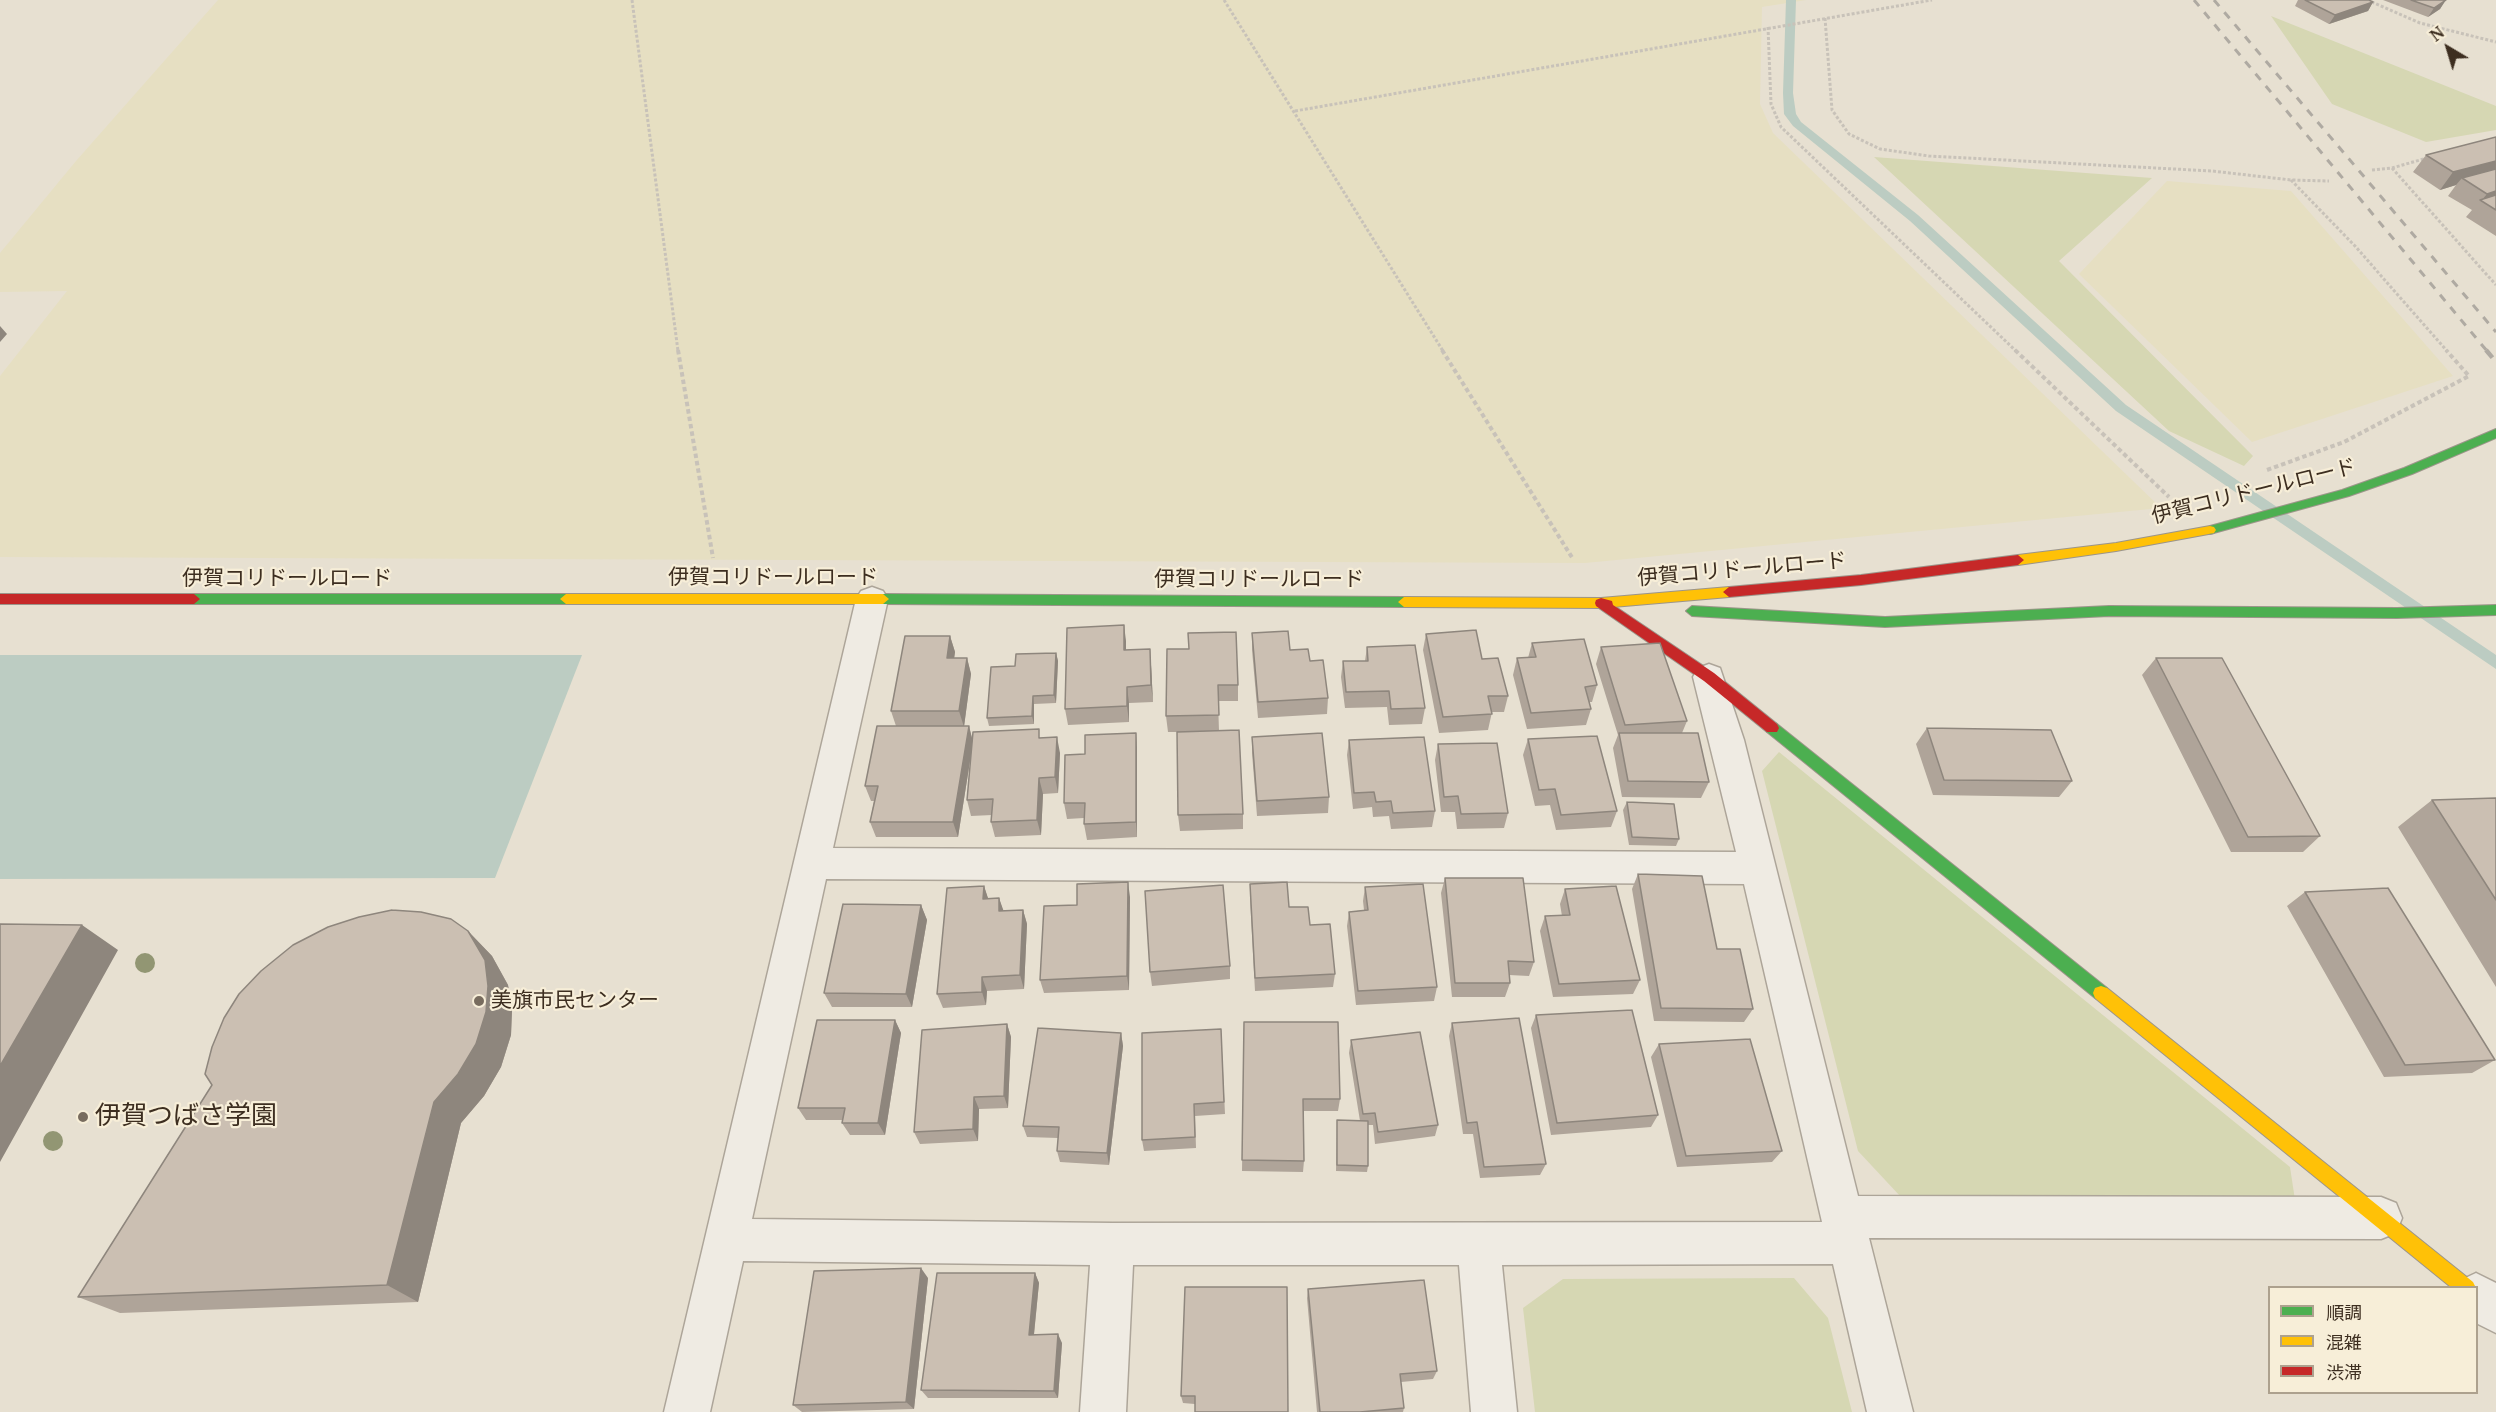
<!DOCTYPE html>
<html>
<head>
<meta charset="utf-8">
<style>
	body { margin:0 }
	#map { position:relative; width:2496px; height:1412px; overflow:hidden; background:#e7e0d1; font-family:"Noto Serif","Noto Sans JP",serif }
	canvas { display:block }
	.legend { position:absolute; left:2268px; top:1286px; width:210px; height:108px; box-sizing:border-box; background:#f7eed8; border:2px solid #ada18e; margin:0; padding:8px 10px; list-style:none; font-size:18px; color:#3d2e20 }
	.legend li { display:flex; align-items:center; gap:12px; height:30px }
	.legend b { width:30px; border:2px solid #ada18e }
	.north { position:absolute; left:2418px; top:18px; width:60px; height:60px; -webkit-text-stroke:4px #f7eed8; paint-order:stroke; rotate:322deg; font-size:16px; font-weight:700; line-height:24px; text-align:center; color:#3d2e20 }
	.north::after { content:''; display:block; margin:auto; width:21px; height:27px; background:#3d2e20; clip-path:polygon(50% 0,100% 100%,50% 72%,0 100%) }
</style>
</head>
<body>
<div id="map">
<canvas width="2496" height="1412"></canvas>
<ul class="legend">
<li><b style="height:8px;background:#4caf50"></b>順調</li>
<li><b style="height:8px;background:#ffc107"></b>混雑</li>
<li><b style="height:8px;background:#c62828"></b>渋滞</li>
</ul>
<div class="north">N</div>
</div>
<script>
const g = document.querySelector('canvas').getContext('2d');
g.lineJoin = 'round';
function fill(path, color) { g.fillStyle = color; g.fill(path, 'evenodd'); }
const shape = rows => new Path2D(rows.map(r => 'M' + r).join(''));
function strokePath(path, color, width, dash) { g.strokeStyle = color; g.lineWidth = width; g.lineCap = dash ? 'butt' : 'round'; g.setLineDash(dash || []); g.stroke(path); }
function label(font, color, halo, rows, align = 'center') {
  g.font = font + ' "Noto Serif","Noto Sans JP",serif'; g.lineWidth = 4.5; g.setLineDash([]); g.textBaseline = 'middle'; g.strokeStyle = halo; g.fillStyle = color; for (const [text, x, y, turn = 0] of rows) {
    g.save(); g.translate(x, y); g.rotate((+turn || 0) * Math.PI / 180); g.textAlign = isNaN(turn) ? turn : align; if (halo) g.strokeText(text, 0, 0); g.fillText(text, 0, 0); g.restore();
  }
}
const farmland = shape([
	[218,0,1806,0,1762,7,1760,104,1773,133,2161,508,1585,563,0,557,0,376,67,291,0,292,0,253,76,161],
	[2167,181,2291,191,2453,376,2252,442,2079,274]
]);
const green = shape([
	[2271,16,2496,106,2496,130,2426,142,2332,104],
	[1874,157,2152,178,2059,261,2253,456,2244,466,2169,431],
	[1779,752,2290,1167,2295,1200,1900,1196,1858,1151,1762,771],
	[1794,1278,1828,1318,1852,1412,1535,1412,1523,1308,1563,1279]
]);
const water = shape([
	[0,655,582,655,495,878,0,879]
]);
const stream = shape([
	[1786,0,1796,0,1793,93,1796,114,1801,122,1918,215,2126,405,2496,655,2496,669,2116,411,1910,221,1793,126,1784,114,1783,93,1786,0]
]);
const pathFar1 = shape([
	[632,0,678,351],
	[1224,0,1443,351],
	[2367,0,2420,23,2496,42],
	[1825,18,1832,110,1849,134,1880,149,1929,156,2212,171,2291,180,2329,181],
	[1768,27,1771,104,1781,127,2016,351],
	[1295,111,1932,0],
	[2392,168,2496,285],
	[2372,170,2392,168,2427,158],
	[2291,180,2355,246,2447,351]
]);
const path = shape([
	[678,350,713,558],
	[1442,350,1573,559],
	[2015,350,2169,497],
	[2267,470,2344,442,2469,376,2446,350]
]);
const street = shape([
	[872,587,883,591,888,599,833,848,1736,852,1693,677,1698,668,1709,664,1720,668,1744,740,1858,1196,2381,1197,2396,1203,2402,1218,2396,1233,2381,1239,1869,1238,1913,1412,1867,1412,1833,1264,1502,1265,1517,1412,1471,1412,1459,1265,1133,1265,1126,1412,1080,1412,1090,1265,743,1261,710,1412,664,1412,856,599,861,591,872,587],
	[826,879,1744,884,1822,1222,1113,1223,752,1219,826,879],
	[2476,1273,2496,1283,2496,1333,2476,1323,2476,1288,2457,1288,2461,1280,2476,1273]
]);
const fast = shape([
	[2496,429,2496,438,2412,474,2349,496,2210,534,2204,530,2210,526,2342,490,2404,468,2496,429],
	[194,594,566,594,572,599,566,604,194,604,188,599,194,594],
	[883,594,1404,597,1410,602,1404,607,883,604,877,599,883,594],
	[2496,605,2496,615,2397,618,2109,616,1885,627,1692,616,1686,611,1692,606,1885,617,2109,606,2397,608,2496,605],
	[1772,722,1777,724,2107,988,2109,993,2107,998,2101,1000,2095,998,1767,732,1765,728,1767,724,1772,722]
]);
const slow = shape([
	[2210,526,2214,527,2216,530,2214,533,2116,551,2018,565,2012,560,2018,555,2116,543,2210,526],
	[1729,587,1735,592,1729,597,1601,608,1404,607,1398,602,1404,597,1601,598,1729,587],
	[566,594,883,594,889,599,883,604,566,604,560,599,566,594],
	[2101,986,2107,988,2473,1282,2476,1288,2452,1288,2095,998,2093,993,2095,988,2101,986]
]);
const jam = shape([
	[2018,555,2024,560,2018,565,1861,585,1729,597,1723,592,1729,587,1861,575,2018,555],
	[0,594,194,594,200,599,194,604,0,604,0,594],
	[1601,598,1612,601,1613,605,1714,673,1777,724,1779,728,1777,732,1767,732,1704,681,1596,606,1595,603,1596,600,1601,598]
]);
const railFar1 = shape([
	[2194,0,2487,351],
	[2214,0,2496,332]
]);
const rail = shape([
	[2486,350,2496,362]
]);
const trees = [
	[145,963],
	[53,1141]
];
const wall = shape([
	[2298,0,2369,0,2373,2,2368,11,2329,24,2295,6],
	[2383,0,2445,0,2440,9,2428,17],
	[2496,137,2496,236,2466,217,2472,210,2448,196,2456,185,2440,190,2413,172,2426,155],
	[1124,625,1126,650,1151,665,1153,702,1129,703,1129,722,1068,725,1065,709],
	[1252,633,1290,650,1310,661,1328,698,1327,714,1258,718,1252,650],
	[1426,634,1482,659,1508,696,1504,712,1492,712,1488,730,1439,733,1423,650],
	[950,636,955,652,954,658,967,658,971,674,964,726,969,726,972,739,1041,738,1060,753,1058,793,1043,794,1041,835,995,837,991,822,992,815,971,816,967,800,971,755,958,837,876,837,870,822,874,801,871,801,865,786,896,726,891,711],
	[1532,643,1597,685,1592,702,1589,702,1591,709,1586,725,1527,729,1513,675,1517,658,1528,658],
	[1367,647,1425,708,1422,724,1389,725,1387,707,1345,708,1341,677,1343,661,1365,661],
	[1601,647,1687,721,1682,733,1709,782,1701,798,1622,797,1613,748,1618,735,1596,664],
	[1167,649,1238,685,1238,701,1218,701,1219,731,1243,814,1243,829,1180,831,1178,815,1189,732,1168,732,1166,716],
	[1056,653,1058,661,1056,703,1034,704,1034,724,989,726,987,718,1015,666],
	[2156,658,2320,836,2303,852,2231,852,2142,675],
	[1927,728,2072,781,2059,797,1933,795,1916,744],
	[1136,733,1137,749,1137,837,1087,840,1084,824,1084,818,1067,819,1064,803,1085,754],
	[1252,737,1329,797,1328,813,1257,816,1252,753],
	[1528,739,1617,811,1611,827,1556,830,1550,805,1535,806,1523,755],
	[1349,740,1435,811,1432,827,1391,829,1389,816,1373,817,1372,807,1353,809,1347,755],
	[1438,744,1508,813,1504,828,1457,829,1455,812,1441,812,1435,760],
	[2496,798,2496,987,2398,827,2432,800],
	[1627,802,1679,839,1676,846,1629,845,1623,810],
	[1638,874,1717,949,1753,1009,1744,1022,1654,1021,1632,889],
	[1445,878,1534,962,1529,976,1509,975,1510,983,1505,997,1452,997,1441,893],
	[1250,884,1289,907,1310,925,1335,974,1333,987,1255,991,1250,898],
	[984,886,988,899,999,898,1003,911,1023,910,1027,924,1024,989,987,991,986,1005,943,1008,937,994],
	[1365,887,1437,987,1434,1001,1356,1005,1347,926,1349,912,1364,910,1363,901],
	[1565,889,1640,980,1633,994,1553,997,1540,931,1545,916,1562,916,1560,904],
	[2305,892,2495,1060,2472,1073,2384,1077,2287,906],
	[1130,897,1129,990,1044,993,1040,980,1077,905],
	[921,905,927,920,912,1007,832,1007,824,993],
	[468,931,492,956,508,985,512,1010,511,1035,501,1067,484,1096,461,1123,418,1302,120,1313,78,1297],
	[1230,966,1230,979,1152,986,1150,972],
	[1536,1015,1658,1115,1651,1127,1551,1135,1531,1028],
	[895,1020,901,1033,885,1135,850,1135,842,1123,843,1120,806,1120,798,1108],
	[1244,1022,1340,1099,1338,1111,1304,1111,1304,1161,1303,1172,1242,1171],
	[1452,1023,1546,1164,1540,1175,1480,1178,1473,1134,1463,1134,1449,1036],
	[1007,1024,1011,1037,1008,1108,979,1109,978,1141,920,1144,914,1132],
	[1221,1029,1225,1114,1195,1116,1196,1148,1144,1151,1142,1140],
	[1121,1033,1123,1046,1109,1165,1060,1162,1057,1151,1058,1138,1027,1137,1023,1126],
	[1351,1040,1438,1125,1435,1136,1375,1144,1373,1125,1368,1125,1368,1166,1367,1172,1336,1171,1337,1120,1360,1121,1349,1053],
	[1659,1044,1782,1151,1772,1162,1677,1167,1651,1057],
	[1035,1273,1039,1283,1034,1335,1062,1343,1058,1398,928,1398,921,1390],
	[928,1278,914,1409,802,1412,793,1405],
	[1185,1287,1288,1412,1183,1403,1181,1396],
	[1308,1289,1437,1371,1433,1379,1401,1382,1404,1408,1403,1412,1317,1412,1307,1298]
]);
const shadedWall = shape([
	[2446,0,2440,9,2428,17,2434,8],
	[2373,2,2368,11,2329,24,2335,15],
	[2496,161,2496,175,2462,178,2456,185,2440,190,2453,172],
	[2496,191,2496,205,2481,201,2487,194],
	[0,326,7,334,0,342],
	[1124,625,1126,641,1126,666,1124,650],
	[950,636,955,652,952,674,947,658],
	[1150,649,1151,665,1153,702,1151,685],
	[1056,653,1058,661,1056,703,1054,695],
	[967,658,971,674,964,727,959,711],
	[1127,687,1129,703,1129,722,1127,706],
	[1033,696,1034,704,1034,724,1032,716],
	[969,726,973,742,958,837,953,822],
	[1136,733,1137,749,1137,837,1136,822],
	[1057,737,1060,753,1058,793,1055,777],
	[1039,778,1043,794,1041,835,1037,820],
	[1128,882,1130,897,1129,990,1127,976],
	[984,886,989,901,983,899],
	[999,898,1004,912,999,911],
	[921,905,927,920,912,1007,906,994],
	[1023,910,1027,924,1024,989,1020,975],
	[82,925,118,950,0,1162,0,1066],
	[468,931,492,956,508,985,512,1010,511,1035,501,1067,484,1096,461,1123,418,1302,387,1285],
	[982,977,987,991,986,1005,982,992],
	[895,1020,901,1033,885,1135,878,1123],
	[1007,1024,1011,1037,1008,1108,1004,1096],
	[1121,1033,1123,1046,1109,1165,1107,1153],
	[974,1097,979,1109,978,1141,973,1129],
	[921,1268,928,1278,914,1409,906,1402],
	[1035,1273,1039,1283,1033,1343,1029,1335],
	[1058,1334,1062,1343,1058,1398,1054,1391]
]);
const building = shape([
	[2305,0,2369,0,2373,2,2335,15,2305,0],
	[2411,0,2446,0,2434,8,2411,0],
	[2496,137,2496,161,2453,172,2426,155,2496,137],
	[2496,169,2496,191,2487,194,2462,178,2496,169],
	[2496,195,2496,210,2480,200,2496,195],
	[1124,625,1124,650,1150,649,1151,685,1127,687,1127,706,1065,709,1067,628,1124,625],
	[1476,630,1482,659,1498,658,1508,696,1488,696,1492,714,1443,717,1426,634,1476,630],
	[1288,631,1290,650,1308,649,1310,661,1323,660,1328,698,1258,702,1252,633,1288,631],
	[1236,632,1238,685,1218,685,1219,715,1166,716,1167,649,1189,649,1188,633,1236,632],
	[905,636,950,636,947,658,967,658,959,711,891,711,905,636],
	[1584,639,1597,685,1585,687,1591,709,1531,713,1517,658,1536,657,1532,643,1584,639],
	[1660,643,1687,721,1625,725,1601,647,1660,643],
	[1415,645,1425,708,1391,709,1389,691,1346,692,1343,661,1368,661,1367,647,1415,645],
	[1056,653,1054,695,1033,696,1032,716,987,718,991,667,1015,666,1016,654,1056,653],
	[2156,658,2222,658,2320,836,2248,837,2156,658],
	[877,726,969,726,953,822,870,822,878,786,865,786,877,726],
	[1927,728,2051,730,2072,781,1944,780,1927,728],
	[1039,729,1039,738,1057,737,1055,777,1039,778,1037,820,991,822,993,799,967,800,973,732,1039,729],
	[1239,730,1243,814,1178,815,1177,732,1239,730],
	[1136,733,1136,822,1084,824,1085,803,1064,803,1065,755,1085,754,1085,735,1136,733],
	[1322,733,1329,797,1257,801,1252,737,1322,733],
	[1619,733,1698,733,1709,782,1628,781,1619,733],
	[1597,736,1617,811,1561,815,1555,789,1539,790,1528,739,1597,736],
	[1424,737,1435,811,1393,813,1391,801,1376,802,1374,792,1354,793,1349,740,1424,737],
	[1497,743,1508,813,1461,814,1458,796,1444,797,1438,744,1497,743],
	[2496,798,2496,900,2432,800,2496,798],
	[1627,802,1674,804,1679,839,1632,837,1627,802],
	[1638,874,1702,876,1717,949,1740,949,1753,1009,1661,1008,1638,874],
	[1445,878,1523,878,1534,962,1508,961,1510,983,1455,983,1445,878],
	[1128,882,1127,976,1040,980,1044,906,1077,905,1077,884,1128,882],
	[1287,882,1289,907,1308,907,1310,925,1330,924,1335,974,1255,978,1250,884,1287,882],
	[1423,884,1437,987,1358,991,1349,912,1368,910,1365,887,1423,884],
	[1223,885,1230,966,1150,972,1145,891,1223,885],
	[984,886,983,899,999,898,999,911,1023,910,1020,975,982,977,982,992,937,994,947,888,984,886],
	[1616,886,1640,980,1559,984,1545,916,1570,915,1565,889,1616,886],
	[2388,888,2495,1060,2405,1065,2305,892,2388,888],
	[843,904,921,905,906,994,824,993,843,904],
	[392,910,421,912,451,919,468,931,485,960,488,986,486,1012,476,1044,458,1074,434,1102,387,1285,78,1297,212,1085,205,1074,212,1047,224,1018,239,994,261,971,293,945,328,927,359,917,392,910],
	[0,924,82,925,0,1066,0,924],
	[1632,1010,1658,1115,1557,1123,1536,1015,1632,1010],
	[1519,1018,1546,1164,1484,1167,1477,1122,1467,1123,1452,1023,1519,1018],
	[817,1020,895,1020,878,1123,842,1123,845,1108,798,1108,817,1020],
	[1244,1022,1338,1022,1340,1099,1303,1099,1304,1161,1242,1160,1244,1022],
	[1007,1024,1004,1096,974,1097,973,1129,914,1132,922,1030,1007,1024],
	[1038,1028,1121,1033,1107,1153,1057,1151,1059,1127,1023,1126,1038,1028],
	[1221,1029,1224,1102,1194,1104,1195,1137,1142,1140,1142,1033,1221,1029],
	[1420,1032,1438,1125,1378,1132,1375,1113,1363,1114,1351,1040,1420,1032],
	[1750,1039,1782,1151,1686,1156,1659,1044,1750,1039],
	[1337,1120,1368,1121,1368,1166,1337,1165,1337,1120],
	[921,1268,906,1402,793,1405,814,1271,921,1268],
	[937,1273,1035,1273,1029,1335,1058,1334,1054,1391,921,1390,937,1273],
	[1424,1280,1437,1371,1400,1374,1404,1408,1360,1412,1320,1412,1308,1289,1424,1280],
	[1185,1287,1287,1287,1288,1412,1195,1412,1195,1396,1181,1396,1185,1287]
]);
const markers = [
	[479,1001,6,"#786c5e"],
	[83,1117,6,"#786c5e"]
];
const streetNames = [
	["伊賀コリドールロード",2254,492,-14],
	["伊賀コリドールロード",1742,570,-5],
	["伊賀コリドールロード",773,578],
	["伊賀コリドールロード",287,579],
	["伊賀コリドールロード",1259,580]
];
const poiNames = [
	["美旗市民センター",491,1001]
];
const nearPoinames = [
	["伊賀つばさ学園",95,1117]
];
fill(farmland, '#e6dfc2');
fill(green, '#d6d7b3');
fill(water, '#bcccc2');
fill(stream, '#bcccc2');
strokePath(street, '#ada599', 3);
strokePath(fast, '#9c958a', 2);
strokePath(slow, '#9c958a', 2);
strokePath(jam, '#9c958a', 2);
strokePath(pathFar1, '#c8c2b9', 3, [3, 2]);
strokePath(path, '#c8c2b9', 4, [4.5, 3]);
fill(street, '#efebe3');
fill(fast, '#4caf50');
fill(slow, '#ffc107');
fill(jam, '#c62828');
strokePath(railFar1, '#afaaa2', 3, [8, 8]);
strokePath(rail, '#afaaa2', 4.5, [10, 10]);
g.fillStyle = '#929673';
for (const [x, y] of trees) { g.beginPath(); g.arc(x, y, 10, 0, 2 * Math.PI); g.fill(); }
fill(wall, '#afa499');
fill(shadedWall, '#8e867d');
fill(building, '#cbbfb2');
strokePath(building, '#8e867d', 1.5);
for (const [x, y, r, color] of markers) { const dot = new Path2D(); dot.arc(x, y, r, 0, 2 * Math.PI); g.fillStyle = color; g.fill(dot); strokePath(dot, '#f7eed8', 2); }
label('21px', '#3d2e20', '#f7eed8', streetNames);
label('21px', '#3d2e20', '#f7eed8', poiNames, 'left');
label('26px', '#3d2e20', '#f7eed8', nearPoinames, 'left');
</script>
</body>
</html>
